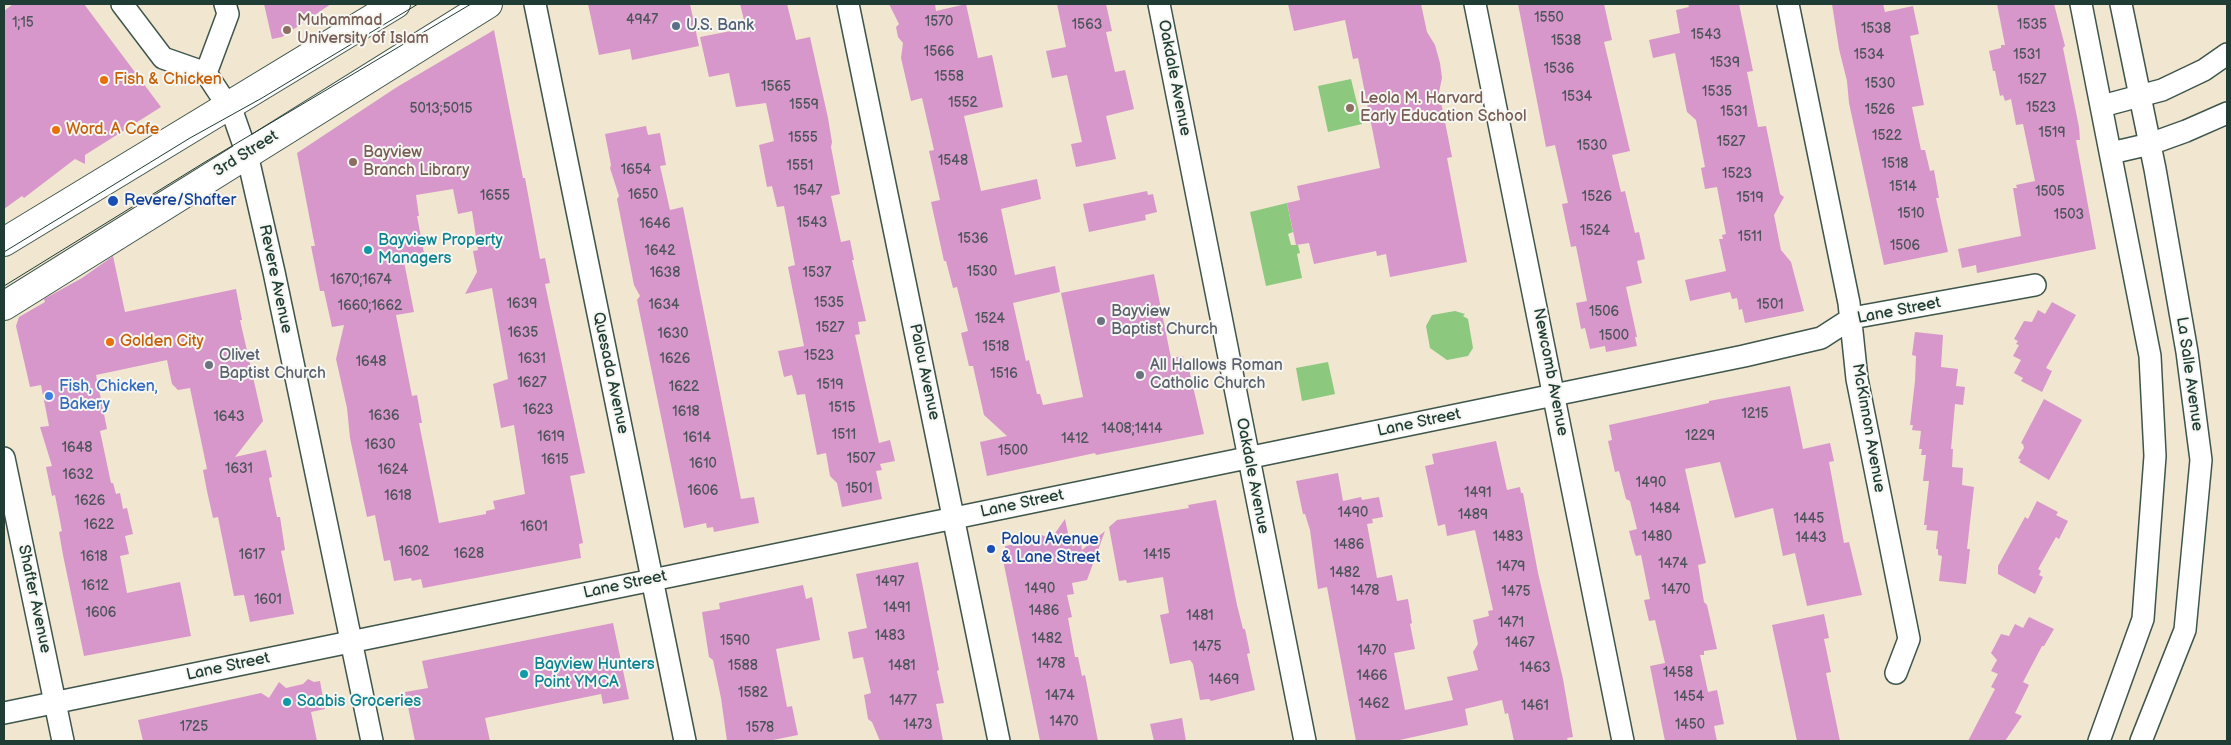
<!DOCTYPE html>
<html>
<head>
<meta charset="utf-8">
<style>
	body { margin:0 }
	#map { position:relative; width:2231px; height:745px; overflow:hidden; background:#f1e6cf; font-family:"Balsamiq Sans",sans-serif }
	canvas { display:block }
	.frame { position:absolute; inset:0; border:5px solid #1f3d34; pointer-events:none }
</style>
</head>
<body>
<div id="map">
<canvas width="2231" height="745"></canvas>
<div class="frame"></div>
</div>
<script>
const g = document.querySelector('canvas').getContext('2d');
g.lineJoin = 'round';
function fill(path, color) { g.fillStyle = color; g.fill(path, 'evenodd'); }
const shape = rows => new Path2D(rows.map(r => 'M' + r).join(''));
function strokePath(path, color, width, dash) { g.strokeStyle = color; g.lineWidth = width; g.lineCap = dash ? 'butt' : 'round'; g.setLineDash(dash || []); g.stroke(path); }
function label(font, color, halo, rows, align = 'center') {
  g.font = font + ' "Balsamiq Sans",sans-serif'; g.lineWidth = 4; g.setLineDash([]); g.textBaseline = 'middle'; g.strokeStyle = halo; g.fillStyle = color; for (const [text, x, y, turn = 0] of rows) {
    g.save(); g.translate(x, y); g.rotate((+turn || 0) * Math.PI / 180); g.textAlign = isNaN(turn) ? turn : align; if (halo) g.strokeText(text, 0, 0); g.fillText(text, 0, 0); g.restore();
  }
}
const green = shape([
	[1351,79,1362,124,1328,132,1318,86],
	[1287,203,1293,232,1288,234,1291,245,1298,245,1300,253,1297,254,1302,278,1266,286,1250,212],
	[1455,311,1465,314,1463,316,1468,319,1473,348,1468,356,1447,360,1430,348,1426,326,1432,315],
	[1328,362,1335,394,1302,401,1296,368]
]);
const building = shape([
	[13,4,84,4,161,107,85,155,85,164,75,159,24,198,22,196,4,209,4,11],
	[264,4,331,4,282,37,272,39],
	[588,4,690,4,699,46,632,60,630,49,599,55],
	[740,4,787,4,796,40,810,37,828,118,832,142,831,147,840,194,831,196,841,242,850,240,854,260,852,260,866,321,858,322,860,334,855,335,879,443,890,440,895,461,880,464,882,470,876,471,882,499,842,507,837,483,830,476,826,453,817,455,805,394,797,395,792,375,784,377,778,351,804,346,788,267,795,265,784,206,777,207,772,186,767,187,759,145,774,141,766,103,736,107,729,73,709,77,700,37,746,28],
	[889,4,935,4,936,11,966,4,978,58,992,55,1003,107,964,116,981,191,1037,179,1041,199,1001,209,1015,275,1055,266,1060,292,1013,303,1026,361,1029,360,1037,394,1040,394,1043,405,1083,397,1061,293,1154,274,1171,358,1183,356,1185,366,1188,365,1204,434,1096,455,1095,453,987,476,980,442,1007,436,984,415,973,366,969,366,961,333,968,331,957,287,953,288,946,261,944,261,931,202,940,200,929,151,934,150,922,98,911,101,901,58,903,43,898,37,896,27,899,24],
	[1057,4,1106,4,1112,31,1106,32,1115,72,1125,70,1134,109,1106,116,1116,159,1076,167,1071,144,1082,142,1067,75,1052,78,1046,51,1066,47],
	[1288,4,1421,4,1427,32,1435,45,1440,63,1442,78,1439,92,1452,157,1447,158,1467,262,1390,277,1386,254,1377,256,1376,251,1314,264,1309,243,1296,245,1287,203,1300,200,1297,186,1380,168,1358,58,1353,59,1345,20,1294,31],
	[1518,4,1604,4,1612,40,1604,42,1630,151,1612,155,1621,192,1625,191,1635,233,1639,232,1645,259,1637,261,1642,283,1626,287,1637,337,1635,337,1637,346,1606,352,1605,346,1590,349,1585,328,1581,329,1576,303,1587,301,1576,246,1571,247,1562,204,1568,203,1555,145,1546,147],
	[1688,4,1739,4,1753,71,1747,72,1758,127,1766,126,1780,194,1784,197,1774,215,1781,250,1791,262,1804,311,1745,323,1742,309,1739,310,1737,298,1732,299,1730,292,1690,301,1685,280,1726,271,1719,239,1723,239,1722,235,1726,234,1717,187,1705,189,1701,168,1705,167,1696,120,1687,112,1675,53,1653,58,1649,40,1680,33,1676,10,1689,7],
	[1832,4,1883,4,1885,12,1913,6,1919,34,1910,36,1924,105,1912,107,1921,150,1925,150,1930,171,1934,170,1939,198,1936,198,1948,252,1884,265,1849,103,1847,81,1839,49],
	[1997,4,2054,4,2065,46,2063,48,2079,127,2080,140,2076,140,2096,249,1977,273,1976,265,1962,268,1958,249,2021,236,2013,188,2017,188,2016,185,2035,181,2023,124,2016,125,2011,99,2005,101,2003,95,2000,96,1995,71,1993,71,1989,51,2001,48,2001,45,2005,45],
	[494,30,523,178,525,178,540,259,545,258,550,283,545,284,585,473,570,476,583,543,579,544,581,558,423,588,421,579,412,581,411,578,394,581,390,560,384,561,375,515,367,517,350,438,347,408,336,359,344,325,332,327,324,291,320,291,311,246,315,246,297,153,397,87],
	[453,189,458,214,472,211,478,250,473,251,477,272,465,294,492,288,508,379,493,384,501,428,514,425,525,494,493,501,495,509,486,511,486,514,439,523,419,423,422,423,417,395,412,396,396,315,414,312,403,257,424,253,417,216,419,216,416,195],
	[646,126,648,135,660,133,666,165,660,166,670,210,683,207,741,499,754,497,759,523,714,532,713,527,707,528,706,523,684,528,637,300,640,296,634,285,617,199,619,196,610,168,611,165,605,134],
	[1147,191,1148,195,1153,194,1157,212,1145,215,1146,220,1089,232,1083,204],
	[113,256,125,312,236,289,242,320,240,320,263,421,235,457,266,450,272,477,269,478,273,498,277,517,280,517,285,550,281,551,294,614,250,622,244,595,234,596,218,517,213,518,207,491,203,470,207,469,190,388,178,390,172,384,167,360,96,375,107,429,100,431,111,483,113,483,116,494,120,493,123,509,127,508,133,534,125,536,129,554,120,556,127,593,180,582,191,636,84,656,63,555,59,532,62,531,55,495,52,496,46,467,52,466,40,427,49,426,41,385,30,387,16,326,19,317,45,302,44,299,82,278],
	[2052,302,2076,315,2046,368,2052,371,2042,392,2021,381,2023,378,2014,373,2021,360,2013,356,2019,345,2016,344,2018,341,2014,339,2024,321,2032,322,2038,310,2045,314],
	[1915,332,1943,335,1941,367,1958,369,1956,386,1965,387,1963,405,1955,404,1951,449,1953,449,1952,467,1963,468,1962,485,1974,487,1967,549,1970,549,1966,584,1939,581,1942,556,1938,555,1938,549,1936,549,1938,531,1926,530,1927,525,1924,525,1929,481,1923,481,1926,455,1921,455,1922,449,1919,449,1921,431,1912,430,1913,425,1910,425,1915,381,1916,356,1912,355],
	[1790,386,1803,449,1830,443,1834,461,1829,462,1844,543,1849,542,1862,595,1807,606,1795,553,1783,556,1773,508,1735,518,1720,462,1685,469,1706,563,1698,565,1704,602,1707,605,1717,649,1704,651,1704,655,1700,655,1708,692,1717,690,1724,724,1714,726,1717,741,1665,741,1650,666,1665,663,1655,620,1649,621,1644,600,1650,599,1641,555,1636,556,1635,554,1629,531,1637,529,1630,501,1626,499,1619,471,1615,472,1608,441,1612,440,1609,425,1709,403,1709,401],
	[2044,399,2082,420,2049,480,2019,462,2021,460,2018,458,2024,448,2023,444,2021,443],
	[1496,441,1507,490,1520,487,1521,493,1523,493,1538,573,1563,679,1573,737,1567,738,1568,741,1514,741,1508,713,1505,714,1502,700,1465,709,1468,725,1395,741,1356,741,1327,587,1318,589,1310,530,1305,514,1303,514,1296,481,1338,473,1343,501,1361,497,1362,500,1379,497,1383,517,1372,519,1373,523,1367,524,1377,578,1392,575,1397,601,1408,599,1412,623,1410,624,1415,649,1394,653,1405,710,1453,700,1447,677,1478,670,1473,652,1478,644,1473,620,1489,616,1488,611,1493,610,1475,530,1447,536,1445,524,1438,526,1425,466,1434,464,1432,454],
	[1216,500,1237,605,1243,629,1245,629,1250,653,1247,654,1255,690,1211,701,1209,699,1200,700,1193,664,1190,660,1170,664,1160,615,1169,613,1163,577,1127,583,1126,580,1119,581,1109,527,1117,520,1189,508,1188,505],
	[2037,501,2058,512,2056,515,2068,521,2059,539,2056,537,2038,569,2041,571,2039,575,2043,577,2035,594,1998,574,1998,566,2025,517,2028,519],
	[1065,519,1069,538,1080,536,1082,550,1105,531,1087,580,1072,583,1074,594,1067,595,1072,617,1068,618,1075,657,1078,657,1082,676,1085,675,1098,741,1040,741,1002,555,1006,555,1005,546,1026,542,1025,539,1042,535,1051,539],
	[918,562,939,670,937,671,944,703,936,704,943,741,880,741,872,722,868,719,864,695,871,693,863,657,853,659,848,632,867,628,856,574],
	[803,585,806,599,812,597,820,640,776,649,787,707,792,706,798,735,768,741,727,741,721,698,713,660,709,657,702,612,720,609,719,603],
	[1824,614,1829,638,1824,639,1831,672,1826,673,1840,741,1797,741,1772,625],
	[2029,617,2054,629,2044,646,2042,646,2023,682,2029,685,2015,713,2022,716,2005,741,1968,741,1995,689,1991,687,1998,674,1991,671,1997,660,1991,653,2001,634,2009,636,2015,624,2023,628],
	[613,623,629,699,603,704,601,694,485,718,490,741,415,741,405,692,428,688,422,661],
	[308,679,314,682,320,681,325,709,311,712,317,741,143,741,138,720,261,693,269,698,279,682,286,688,303,684],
	[1182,718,1186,741,1154,741,1150,724]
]);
const minor = shape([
	[122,4,163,58,206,73],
	[535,4,685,741],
	[848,4,999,741],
	[1159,4,1305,741],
	[1475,4,1623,741],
	[1788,4,1849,303,1857,379,1909,639,1896,673],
	[2081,4,2150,356,2155,456,2143,619,2099,741],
	[2121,4,2155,169,2187,352,2201,460,2185,630,2141,741],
	[206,73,233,114,247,154,274,272,372,741],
	[206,73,228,14,225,4],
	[2102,106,2162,90,2204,70,2227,54],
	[2111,153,2150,144,2186,131,2227,113],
	[4,458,63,741],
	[4,713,1744,356,1821,338,1852,318,2035,285]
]);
const primary = shape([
	[4,242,396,4],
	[4,306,488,4]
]);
const tram = shape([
	[4,252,190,138,262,98,418,4],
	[4,286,205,162,471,4]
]);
const markers = [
	[676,26,5,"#5c6f8a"],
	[287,30,5,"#8d6e63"],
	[104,80,5,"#e8710a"],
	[1350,108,5,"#8d6e63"],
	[56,130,5,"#e8710a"],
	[353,162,5,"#8d6e63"],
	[113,201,6,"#1a4fb4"],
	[368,250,5,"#0f9aa8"],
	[1101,321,5,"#6b7280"],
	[110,342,5,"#e8710a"],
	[209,365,5,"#6b7280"],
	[1140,375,5,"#6b7280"],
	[49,396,5,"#3f7fe0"],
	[991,549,5,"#1a4fb4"],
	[524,674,5,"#0f9aa8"],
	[287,702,5,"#0f9aa8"]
];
const numberNames = [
	["1550",1549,18],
	["4947",642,20],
	["1570",939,22],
	["1;15",23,23],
	["1563",1087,25],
	["1535",2032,25],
	["1538",1876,29],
	["1543",1706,35],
	["1538",1566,41],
	["1566",939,52],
	["1534",1869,55],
	["1531",2027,55],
	["1539",1725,63],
	["1536",1559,69],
	["1558",949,77],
	["1527",2032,80],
	["1530",1880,84],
	["1565",776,87],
	["1535",1717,92],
	["1534",1577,97],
	["1552",963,103],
	["1559",804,105],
	["1523",2041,108],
	["5013;5015",441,109],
	["1526",1880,110],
	["1531",1734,112],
	["1519",2052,133],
	["1522",1887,136],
	["1555",803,138],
	["1527",1731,142],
	["1530",1592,146],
	["1548",953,161],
	["1518",1895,164],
	["1551",800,166],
	["1654",636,170],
	["1523",1737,174],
	["1514",1903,187],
	["1547",808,191],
	["1505",2050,192],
	["1650",643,195],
	["1655",495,196],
	["1526",1597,197],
	["1519",1750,198],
	["1510",1911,214],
	["1503",2069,215],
	["1543",812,223],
	["1646",655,224],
	["1524",1595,231],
	["1511",1750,237],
	["1536",973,239],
	["1506",1905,246],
	["1642",660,251],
	["1530",982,272],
	["1638",665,273],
	["1537",817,273],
	["1670;1674",361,280],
	["1535",829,303],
	["1639",522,304],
	["1634",664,305],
	["1501",1770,305],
	["1660;1662",370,306],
	["1506",1604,312],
	["1524",990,319],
	["1527",830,328],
	["1635",523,333],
	["1630",673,334],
	["1500",1614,336],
	["1518",996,347],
	["1523",819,356],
	["1631",532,359],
	["1626",675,359],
	["1648",371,362],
	["1516",1004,374],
	["1627",532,383],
	["1519",830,385],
	["1622",684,387],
	["1515",842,408],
	["1623",538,410],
	["1618",686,412],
	["1215",1755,414],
	["1636",384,416],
	["1643",229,417],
	["1408;1414",1132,429],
	["1511",844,435],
	["1229",1700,436],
	["1619",551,437],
	["1614",697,438],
	["1412",1075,439],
	["1630",380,445],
	["1648",77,448],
	["1500",1013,451],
	["1507",861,459],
	["1615",555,460],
	["1610",703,464],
	["1631",239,469],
	["1624",393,470],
	["1632",78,475],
	["1490",1651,483],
	["1501",859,489],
	["1606",703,491],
	["1491",1478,493],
	["1618",398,496],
	["1626",90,501],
	["1484",1665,509],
	["1490",1353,513],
	["1489",1473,515],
	["1445",1809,519],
	["1622",99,525],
	["1601",534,527],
	["1483",1508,537],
	["1480",1657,537],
	["1443",1811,538],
	["1486",1349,545],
	["1602",414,552],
	["1628",469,554],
	["1617",252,555],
	["1415",1157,555],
	["1618",94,557],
	["1474",1673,564],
	["1479",1511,567],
	["1482",1345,573],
	["1497",890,582],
	["1612",95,586],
	["1490",1040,589],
	["1470",1676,590],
	["1478",1365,591],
	["1475",1516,592],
	["1601",268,600],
	["1491",897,608],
	["1486",1044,611],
	["1606",101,613],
	["1481",1200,616],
	["1471",1511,623],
	["1483",890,636],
	["1482",1047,639],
	["1590",735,641],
	["1467",1520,643],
	["1475",1207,647],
	["1470",1372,651],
	["1478",1051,664],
	["1588",743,666],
	["1481",902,666],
	["1463",1535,668],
	["1458",1678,673],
	["1466",1372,676],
	["1469",1224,680],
	["1582",753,693],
	["1474",1060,696],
	["1454",1689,697],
	["1477",903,701],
	["1462",1374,704],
	["1461",1535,706],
	["1470",1064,722],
	["1473",918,725],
	["1450",1690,725],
	["1725",194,727],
	["1578",760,728]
];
const educationNames = [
	["Muhammad",297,21],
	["University of Islam",297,39],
	["Leola M. Harvard",1360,99],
	["Early Education School",1360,117],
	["Bayview",363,153],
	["Branch Library",363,171]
];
const serviceNames = [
	["U.S. Bank",686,26]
];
const streetNames = [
	["Oakdale Avenue",1174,78,79],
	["3rd Street",246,154,-32],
	["Revere Avenue",275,279,78],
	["Lane Street",1899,311,-11],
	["Palou Avenue",924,372,78],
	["Newcomb Avenue",1550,372,79],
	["Quesada Avenue",610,373,78],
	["La Salle Avenue",2189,374,82],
	["Lane Street",1419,423,-12],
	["McKinnon Avenue",1868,428,80],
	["Oakdale Avenue",1252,476,79],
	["Lane Street",1022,504,-12],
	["Lane Street",625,585,-12],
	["Shafter Avenue",34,599,78],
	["Lane Street",228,667,-12]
];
const foodNames = [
	["Fish & Chicken",114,80],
	["Word. A Cafe",66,130],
	["Golden City",120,342]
];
const transitNames = [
	["Revere/Shafter",124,201],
	["Palou Avenue",1001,540],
	["& Lane Street",1001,558]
];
const cultureNames = [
	["Bayview Property",378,241],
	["Managers",378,259],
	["Bayview Hunters",534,665],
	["Point YMCA",534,683],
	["Saabis Groceries",297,702]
];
const worshipNames = [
	["Bayview",1111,312],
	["Baptist Church",1111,330],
	["Olivet",219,356],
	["Baptist Church",219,374],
	["All Hallows Roman",1150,366],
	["Catholic Church",1150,384]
];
const shopNames = [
	["Fish, Chicken,",59,387],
	["Bakery",59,405]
];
fill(green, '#8cc97f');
fill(building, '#d797ca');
strokePath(minor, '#3e564b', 24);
strokePath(primary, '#3e564b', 30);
strokePath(minor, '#fff', 21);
strokePath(primary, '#fff', 28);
strokePath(tram, '#1f3d34', 1);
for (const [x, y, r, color] of markers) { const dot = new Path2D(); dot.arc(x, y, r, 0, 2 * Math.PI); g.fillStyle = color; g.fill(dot); strokePath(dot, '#f6f6f2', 2); }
label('14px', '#4d545a', null, numberNames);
label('16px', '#785e54', '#f6f6f2', educationNames, 'left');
label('16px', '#4e5e75', '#f6f6f2', serviceNames, 'left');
label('16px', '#1f3d34', '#f6f6f2', streetNames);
label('16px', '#c56008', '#f6f6f2', foodNames, 'left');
label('16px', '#164399', '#f6f6f2', transitNames, 'left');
label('16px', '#0d838f', '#f6f6f2', cultureNames, 'left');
label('16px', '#5b616d', '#f6f6f2', worshipNames, 'left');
label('16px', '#366cbe', '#f6f6f2', shopNames, 'left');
</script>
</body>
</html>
